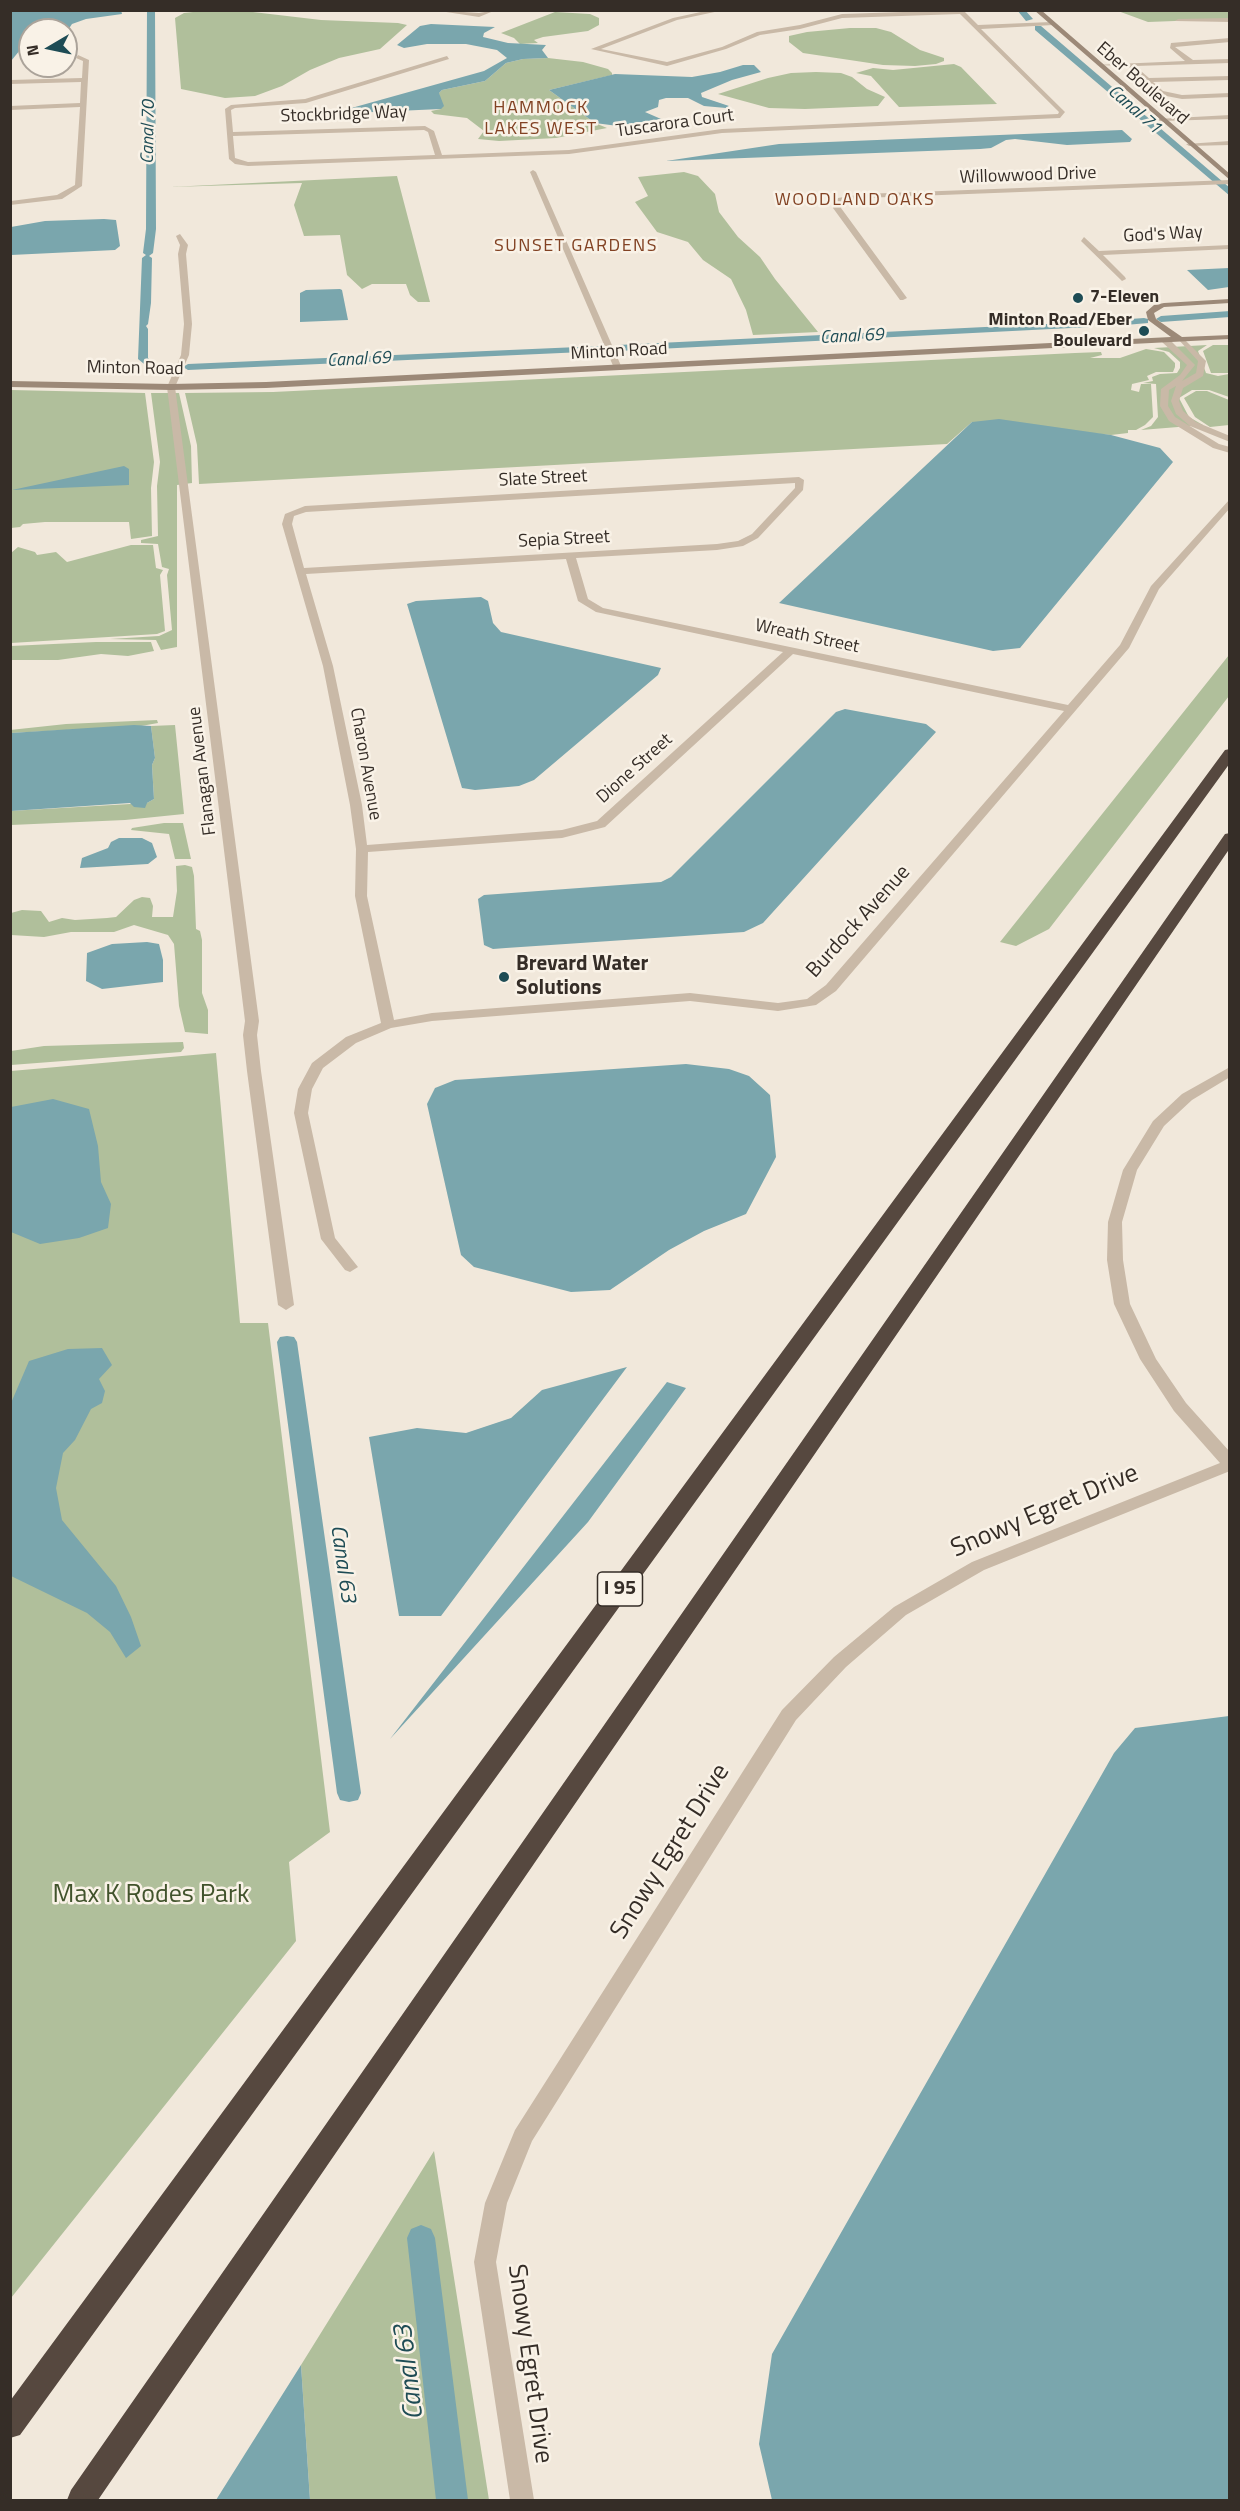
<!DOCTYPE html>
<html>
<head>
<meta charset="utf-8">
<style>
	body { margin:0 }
	#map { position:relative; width:1240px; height:2511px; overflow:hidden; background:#f1e8db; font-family:"Titillium Web",sans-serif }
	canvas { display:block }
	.frame { position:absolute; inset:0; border:12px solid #352d27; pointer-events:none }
	.north { position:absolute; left:18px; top:18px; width:60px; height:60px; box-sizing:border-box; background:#f9f2e7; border:2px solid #aba39a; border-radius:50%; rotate:261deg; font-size:16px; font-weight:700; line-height:24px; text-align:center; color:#352d27 }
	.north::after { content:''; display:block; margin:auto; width:21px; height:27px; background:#1e4c55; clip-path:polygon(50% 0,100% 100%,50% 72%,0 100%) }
</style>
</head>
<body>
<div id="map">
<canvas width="1240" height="2511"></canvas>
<div class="frame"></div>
<div class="north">N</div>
</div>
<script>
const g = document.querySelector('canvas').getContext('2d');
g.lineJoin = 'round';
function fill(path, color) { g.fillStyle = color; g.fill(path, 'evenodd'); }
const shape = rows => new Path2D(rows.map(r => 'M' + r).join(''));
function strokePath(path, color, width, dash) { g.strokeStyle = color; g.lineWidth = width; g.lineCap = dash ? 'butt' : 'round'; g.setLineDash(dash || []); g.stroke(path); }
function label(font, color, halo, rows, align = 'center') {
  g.font = font + ' "Titillium Web",sans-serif'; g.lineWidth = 5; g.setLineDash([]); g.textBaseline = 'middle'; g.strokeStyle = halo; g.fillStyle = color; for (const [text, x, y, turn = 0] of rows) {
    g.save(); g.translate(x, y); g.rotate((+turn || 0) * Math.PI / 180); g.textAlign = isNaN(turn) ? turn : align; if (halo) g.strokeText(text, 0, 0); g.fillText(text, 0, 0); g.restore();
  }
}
const green = shape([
	[236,10,321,20,398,23,407,25,380,49,339,58,310,70,282,86,255,96,225,98,181,89,175,18,184,13,193,12],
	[1118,11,1229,11,1229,19,1148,22],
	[555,12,590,14,599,18,599,25,588,31,543,37,534,40,538,43,520,44,514,38,501,33],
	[850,28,876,28,891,32,920,50,944,58,944,61,936,64,915,66,883,65,803,53,789,42,789,36,807,32],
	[548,58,583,62,608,69,612,73,612,75,549,90,595,123,607,128,556,138,499,141,478,139,484,131,467,118,434,114,431,111,441,109,439,93,442,90,485,81,506,63,523,59],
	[954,64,961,67,997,104,899,107,871,76,856,73,873,68,893,70],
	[816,72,841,73,852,77,867,89,885,97,878,106,805,109,769,108,718,94,768,78,791,73],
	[684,172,698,176,715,194,719,212,738,237,760,257,775,279,818,332,753,335,746,310,731,279,703,260,688,242,657,232,635,202,648,196,638,177],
	[397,176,430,302,418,302,410,295,406,284,372,284,362,289,347,275,340,235,304,236,294,205,302,183,170,187],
	[1207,345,1198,351,1206,373,1218,376,1229,374,1229,397,1209,390,1192,390,1179,398,1189,417,1203,425,1141,430,1151,426,1158,417,1156,384,1143,383,1153,381,1152,377,1160,374,1177,373,1180,368,1180,362,1169,352,1154,348],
	[1213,345,1229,345,1229,373,1211,373,1203,351],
	[1146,349,1164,352,1175,363,1175,367,1173,372,1156,372,1147,376,1149,380,1132,384,1131,390,1139,392,1141,384,1151,384,1153,417,1145,425,1136,430,1128,430,1128,433,1111,435,972,422,947,444,199,484,197,445,185,393,273,392,1075,353,1101,352,1102,355,1090,358,1120,358],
	[11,390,145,393,154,462,151,488,152,536,131,539,129,522,45,522,23,524,20,527,11,528],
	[1196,391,1207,391,1229,400,1229,425,1210,427,1195,417,1184,398],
	[151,393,179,393,191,446,192,483,177,485,177,647,161,650,156,640,110,639,159,636,172,630,167,575,169,569,162,567,158,544,141,543,141,540,158,536,157,486,160,462],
	[131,545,153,545,156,568,163,570,160,575,165,631,157,634,11,643,11,553,18,547,35,552,37,555,56,552,67,562],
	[96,642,151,642,154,651,128,656,101,654,58,660,11,660,11,646],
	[1229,655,1229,696,1049,929,1016,946,1000,942],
	[157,720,158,723,141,726,11,733,10,730,66,724],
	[175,725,184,814,125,820,11,825,10,811,147,803,154,799,152,765,155,758,151,726],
	[164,823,183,823,191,859,175,859,169,834,131,830,132,828],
	[185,865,192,867,194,876,196,929,200,931,202,940,202,993,208,1010,208,1034,185,1032,179,1006,174,944,168,935,134,925,114,932,71,932,44,937,11,935,11,913,22,910,41,911,49,922,62,918,75,920,107,918,116,917,134,900,142,897,150,898,153,906,152,917,173,917,177,891,176,866],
	[183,1042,184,1048,181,1052,11,1065,11,1051,44,1046],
	[216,1053,240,1323,268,1323,330,1832,289,1862,296,1941,11,2298,11,1071],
	[434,2151,489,2500,310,2500,301,2365]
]);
const water = shape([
	[11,10,121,10,122,14,86,19,72,24,66,33,66,30,30,30,30,48,20,50,11,61],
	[431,24,495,27,484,33,483,37,508,43,546,45,542,50,548,58,523,59,506,63,485,81,442,90,439,93,444,106,441,109,330,114,484,71,507,58,497,50,466,44,427,44,404,48,397,45,420,26],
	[743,65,754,65,761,72,732,80,701,93,702,97,729,106,726,108,704,106,688,98,666,98,659,100,658,107,645,112,661,119,618,126,595,123,549,90,615,74,692,77,720,72],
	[1122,130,1132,139,1130,142,1067,145,1015,139,1006,140,991,148,980,149,666,161,779,144],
	[104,219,116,220,120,246,115,250,11,255,11,227,45,221],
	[1229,268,1229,287,1208,290,1187,270],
	[340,289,342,290,348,320,300,322,300,293,306,290],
	[999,419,1111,435,1160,448,1173,462,1020,648,993,651,779,603,972,422],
	[124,466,129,469,129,485,12,490],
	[481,597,488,601,493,623,501,632,661,668,658,675,534,780,519,786,475,790,462,788,407,604,416,601],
	[845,709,926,724,936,732,763,923,744,932,506,948,493,949,484,945,478,899,484,895,661,882,671,877,836,712],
	[134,725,151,726,155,758,152,765,154,799,147,803,145,808,134,807,130,803,11,811,11,733],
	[119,838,142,838,152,843,157,857,148,864,80,868,82,858,108,848,111,842],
	[147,942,159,944,163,960,163,982,102,989,86,981,87,953,112,944],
	[686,1064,729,1069,749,1076,770,1095,776,1157,746,1214,704,1231,669,1250,610,1290,571,1292,474,1267,461,1255,427,1104,435,1088,455,1080],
	[53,1099,89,1109,98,1146,101,1182,111,1204,108,1228,79,1238,40,1244,11,1232,11,1107],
	[102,1348,112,1365,99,1379,105,1391,102,1403,91,1409,75,1440,63,1453,56,1488,62,1520,116,1586,131,1617,141,1646,126,1658,110,1632,87,1613,11,1576,11,1403,29,1361,68,1349],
	[627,1367,441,1616,399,1616,369,1437,417,1428,466,1433,511,1418,542,1390],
	[667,1382,686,1388,588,1522,390,1739],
	[1229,1716,1229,2500,772,2500,759,2444,772,2354,1114,1753,1135,1728],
	[301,2365,310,2500,216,2500]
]);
const canal = shape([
	[147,10,155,10,156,229,153,253,149,256,152,258,151,303,148,324,146,326,148,329,148,358,157,366,171,365,176,368,171,371,154,372,138,359,142,258,146,255,143,253,146,229,147,10],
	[1017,10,1025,10,1033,19,1026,21,1017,10],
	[1035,26,1041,26,1230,188,1230,196,1035,30,1035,26],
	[1230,311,1230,317,1161,322,1156,319,1161,316,1230,311],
	[1144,318,1148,319,1148,323,1103,327,1098,324,1103,321,1144,318],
	[1087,322,1091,323,1091,327,618,351,613,348,618,345,1087,322],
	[601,346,606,349,605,351,188,370,183,367,188,364,601,346],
	[287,1336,294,1337,297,1342,361,1793,358,1800,349,1802,340,1800,337,1793,277,1342,280,1337,287,1336],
	[421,2225,431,2229,435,2238,468,2500,436,2500,407,2238,411,2229,421,2225]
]);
const street = shape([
	[433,10,479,13,496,10,479,17,433,10],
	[710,10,724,10,677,20,601,49,667,62,722,47,757,32,800,25,842,14,963,10,978,25,1051,22,1053,25,981,29,1065,112,1060,118,722,133,569,154,248,166,235,164,229,159,225,109,231,105,305,99,447,56,449,59,306,103,235,108,231,110,233,132,425,126,434,131,442,155,569,150,722,129,1058,114,1059,112,960,14,842,18,800,29,760,35,726,49,667,66,591,49,673,18,710,10],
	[424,130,428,132,435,155,248,162,235,158,233,136,424,130],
	[1230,18,1230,22,1175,21,1178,19,1230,18],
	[1230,38,1230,42,1175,47,1193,60,1230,59,1230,63,1135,66,1149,78,1230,76,1230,80,1153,82,1163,91,1182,95,1230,93,1230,97,1182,99,1161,95,1128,66,1095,65,1185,61,1170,48,1171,43,1230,38],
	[78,55,89,60,82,186,62,199,10,205,11,201,57,195,75,185,80,107,10,110,10,106,80,103,81,82,10,84,10,80,82,78,83,61,76,58,78,55],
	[1230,115,1230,119,1160,121,1157,119,1230,115],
	[1230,141,1230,145,1189,146,1186,144,1230,141],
	[533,170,536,172,622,368,621,370,614,368,530,172,533,170],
	[1230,180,1230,184,863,198,844,202,841,208,907,298,903,300,900,300,833,208,838,198,863,194,1230,180],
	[180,234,188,245,186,254,192,324,189,355,175,387,259,1021,257,1035,261,1071,294,1305,286,1310,278,1305,247,1071,243,1035,245,1021,167,387,181,355,184,324,178,254,180,245,176,236,180,234],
	[1084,237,1099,251,1230,245,1230,249,1103,255,1125,277,1126,279,1122,281,1081,241,1084,237],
	[1182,337,1206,361,1203,376,1183,388,1179,401,1183,411,1196,422,1230,436,1230,442,1190,426,1176,414,1171,401,1176,386,1169,390,1168,406,1175,417,1219,444,1230,447,1230,453,1213,448,1169,421,1160,406,1161,389,1180,375,1187,365,1162,342,1162,338,1168,338,1195,365,1182,381,1196,373,1198,361,1178,339,1182,337],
	[799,477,804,480,803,490,758,538,743,546,717,550,576,558,588,599,603,608,1068,705,1120,645,1151,586,1230,499,1230,508,1159,589,1129,648,836,991,816,1005,778,1011,690,1001,432,1021,391,1028,356,1043,323,1068,312,1089,308,1113,335,1238,358,1267,350,1272,345,1270,321,1239,294,1113,298,1089,312,1063,346,1037,381,1023,355,896,356,849,350,805,323,666,282,524,285,514,305,506,799,477],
	[795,483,795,488,752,534,738,541,717,544,304,568,292,524,294,516,306,512,795,483],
	[566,559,578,601,596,612,783,652,597,821,562,830,367,845,362,805,333,666,306,574,566,559],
	[793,654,1064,711,826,985,807,999,778,1003,690,993,432,1013,394,1020,367,896,368,852,562,838,605,827,793,654],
	[1230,1067,1230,1077,1192,1100,1164,1126,1137,1170,1122,1222,1123,1260,1130,1304,1156,1359,1186,1403,1230,1452,1230,1471,984,1570,906,1615,846,1667,796,1720,532,2141,507,2203,496,2262,534,2500,510,2500,474,2262,485,2203,515,2130,782,1710,834,1657,894,1607,972,1562,1220,1463,1174,1411,1140,1359,1114,1304,1107,1260,1108,1222,1123,1170,1153,1121,1182,1094,1230,1067]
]);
const secondary = shape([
	[1041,10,1230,174,1230,180,1034,10,1041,10],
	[1230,299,1230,303,1164,307,1154,313,1156,319,1182,337,1230,335,1230,339,266,388,171,390,10,387,10,381,171,384,266,382,1171,337,1148,320,1146,312,1154,305,1164,303,1230,299]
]);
const highway = shape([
	[1230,749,1230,763,20,2435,10,2438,10,2401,1225,750,1230,749],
	[1230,833,1230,848,98,2500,67,2500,71,2490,1225,834,1230,833]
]);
const markers = [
	[1078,298,6,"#1e4c55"],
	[1144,331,6,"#1e4c55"],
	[504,977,6,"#1e4c55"]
];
const farStreetnames = [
	["Eber Boulevard",1142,84,41],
	["Stockbridge Way",344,115,-2],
	["Tuscarora Court",675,124,-8],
	["Willowwood Drive",1028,176,-2],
	["God's Way",1163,235,-3],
	["Minton Road",619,352,-3],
	["Minton Road",135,369,1],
	["Slate Street",543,479,-3],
	["Sepia Street",564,540,-3],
	["Wreath Street",807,637,12],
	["Charon Avenue",365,764,80],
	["Dione Street",635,769,-42],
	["Flanagan Avenue",203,771,-97]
];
const farNeighbourhoodnames = [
	["HAMMOCK",541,109],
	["LAKES WEST",541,130],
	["WOODLAND OAKS",855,201],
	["SUNSET GARDENS",576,247]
];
const farWaternames = [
	["Canal 71",1134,110,41],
	["Canal 70",149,132,-89],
	["Canal 69",852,337,-3],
	["Canal 69",359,360,-3]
];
const farPoinames = [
	["7-Eleven",1090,298],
	["Minton Road/Eber",1132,321,"right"],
	["Boulevard",1132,342,"right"]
];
const shields = [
	[620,1589,45]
];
const shieldNames = [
	["I 95",620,1589]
];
const streetNames = [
	["Burdock Avenue",859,922,-48]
];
const poiNames = [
	["Brevard Water",516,965],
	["Solutions",516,989]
];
const waterNames = [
	["Canal 63",342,1564,82]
];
const nearStreetnames = [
	["Snowy Egret Drive",1045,1512,-23],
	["Snowy Egret Drive",671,1852,-58],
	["Snowy Egret Drive",529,2364,82]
];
const nearParknames = [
	["Max K Rodes Park",151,1896]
];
const nearWaternames = [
	["Canal 63",410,2372,-97]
];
fill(green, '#b0bf9b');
fill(water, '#7aa6ad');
fill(canal, '#7aa6ad');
fill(street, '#c9b9a7');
fill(secondary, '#9c8978');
fill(highway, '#56483f');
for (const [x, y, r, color] of markers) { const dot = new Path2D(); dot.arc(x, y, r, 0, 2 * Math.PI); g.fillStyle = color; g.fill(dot); strokePath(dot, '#f9f2e7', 2); }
label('18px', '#352d27', '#f9f2e7', farStreetnames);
g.letterSpacing = '1.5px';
label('18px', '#824223', '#f9f2e7', farNeighbourhoodnames);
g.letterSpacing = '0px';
label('italic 18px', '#1e4c55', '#f9f2e7', farWaternames);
label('bold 18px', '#352d27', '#f9f2e7', farPoinames, 'left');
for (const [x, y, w] of shields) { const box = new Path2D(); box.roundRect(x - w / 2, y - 17, w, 34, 4.5); g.fillStyle = '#f9f2e7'; g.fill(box); strokePath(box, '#352d27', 1.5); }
label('bold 20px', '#352d27', null, shieldNames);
label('21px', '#352d27', '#f9f2e7', streetNames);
label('bold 21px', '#352d27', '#f9f2e7', poiNames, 'left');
label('italic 22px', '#1e4c55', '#f9f2e7', waterNames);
label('26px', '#352d27', '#f9f2e7', nearStreetnames);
label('26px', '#41532c', '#f9f2e7', nearParknames);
label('italic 27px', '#1e4c55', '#f9f2e7', nearWaternames);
</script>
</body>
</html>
